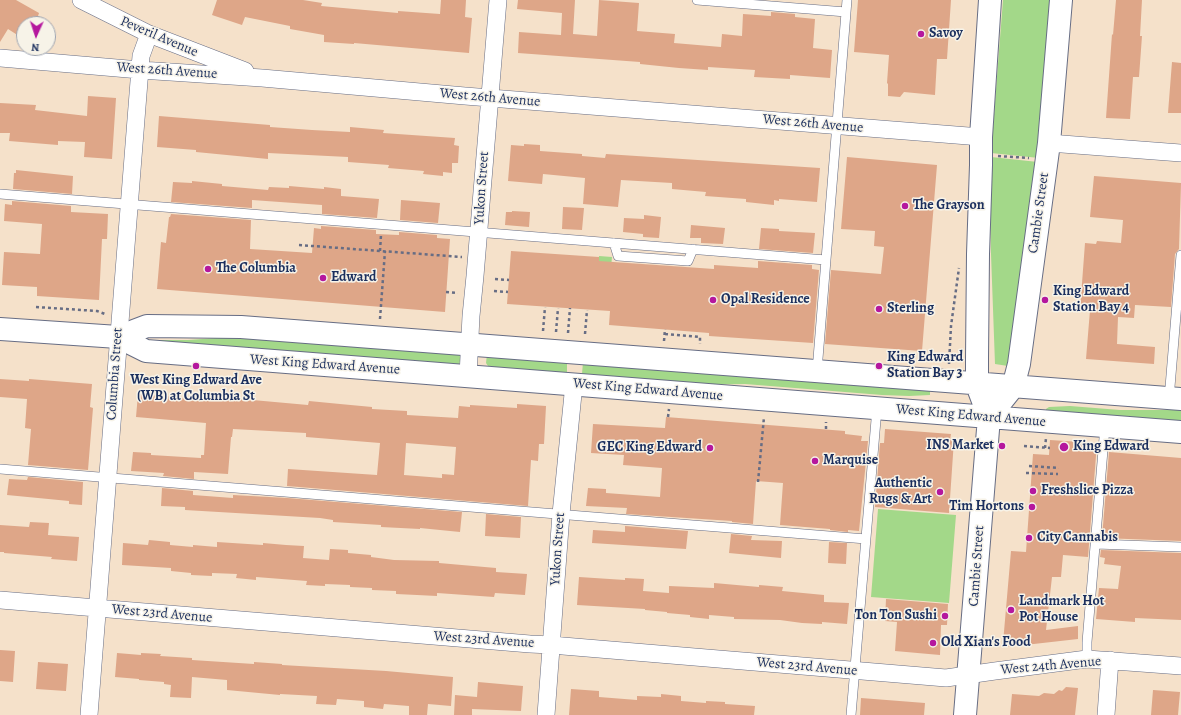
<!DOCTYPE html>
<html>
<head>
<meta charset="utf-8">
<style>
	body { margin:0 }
	#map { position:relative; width:1181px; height:715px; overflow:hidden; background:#f5e1ca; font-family:Alegreya,serif }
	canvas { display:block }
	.north { position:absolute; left:16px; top:16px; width:40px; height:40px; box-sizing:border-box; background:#f7f3e8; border:1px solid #9fa5b1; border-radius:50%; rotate:183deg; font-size:11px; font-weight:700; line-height:16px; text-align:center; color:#1b2f5e }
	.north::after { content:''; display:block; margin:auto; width:14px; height:18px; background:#b5179e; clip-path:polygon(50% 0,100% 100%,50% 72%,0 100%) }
</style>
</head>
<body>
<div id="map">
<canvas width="1181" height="715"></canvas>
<div class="north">N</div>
</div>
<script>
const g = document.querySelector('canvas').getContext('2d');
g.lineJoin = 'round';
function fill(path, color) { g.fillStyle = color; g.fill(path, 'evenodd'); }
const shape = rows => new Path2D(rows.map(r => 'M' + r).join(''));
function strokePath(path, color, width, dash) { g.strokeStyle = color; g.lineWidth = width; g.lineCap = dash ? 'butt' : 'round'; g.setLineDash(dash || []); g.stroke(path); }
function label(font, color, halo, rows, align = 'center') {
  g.font = font + ' Alegreya,serif'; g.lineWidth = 3; g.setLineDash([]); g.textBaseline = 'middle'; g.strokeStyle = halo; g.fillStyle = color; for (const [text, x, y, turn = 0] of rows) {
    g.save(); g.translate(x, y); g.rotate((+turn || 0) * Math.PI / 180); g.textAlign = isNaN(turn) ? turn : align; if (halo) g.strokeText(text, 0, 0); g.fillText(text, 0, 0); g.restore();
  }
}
const green = shape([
	[1003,0,1053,0,1039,158,991,153],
	[991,157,1038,162,1008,366,995,364,991,254,990,195],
	[599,256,612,257,610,278,598,277],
	[245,336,460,352,461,355,459,366,153,342,154,340,188,340],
	[487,354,567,361,567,372,566,374,504,370,488,366,486,363],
	[583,362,930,389,930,395,909,396,882,395,745,384,676,385,582,374],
	[1070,406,1120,410,1181,410,1181,425,1046,412,1046,409,1049,407],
	[878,509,956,515,949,603,871,597]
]);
const building = shape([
	[0,0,16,0,39,13,38,16,52,24,24,24,24,27,19,36,8,29,0,42],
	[217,0,303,0,322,3,321,6,398,13,398,11,440,14,441,0,466,0,465,17,472,18,469,53,354,43,354,44,324,42,324,35,290,29,290,26,245,17,242,25,212,15],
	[518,0,575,0,573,34,597,36,599,0,639,3,637,31,675,34,674,43,721,47,722,34,742,36,743,14,771,16,771,12,795,14,795,17,815,19,813,48,832,50,830,78,790,75,790,79,754,77,755,70,708,67,708,70,679,68,640,64,640,62,518,53,519,32,561,35,562,13,517,9],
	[858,0,951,0,947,59,937,59,935,95,904,92,900,97,888,96,888,84,887,83,889,55,854,52],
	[1116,0,1142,0,1140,36,1142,36,1139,77,1133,77,1130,119,1106,118,1112,34,1113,35],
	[1172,62,1181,63,1181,113,1168,113],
	[88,96,116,98,112,159,84,157,85,142,58,141,58,145,9,141,10,133,0,133,0,103,36,105,35,110,87,116],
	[159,116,270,125,270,127,312,130,350,132,350,127,384,130,383,133,455,138,454,145,459,146,458,163,452,163,452,173,443,172,443,176,423,174,424,171,388,168,389,165,348,162,348,157,268,153,268,159,196,152,196,150,157,147],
	[524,144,540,145,540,151,582,154,582,156,605,158,606,154,820,168,817,202,779,199,779,201,774,200,774,205,746,202,746,199,705,196,706,192,672,189,672,183,621,180,618,207,583,204,585,178,543,174,542,184,508,181,511,145,524,146],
	[847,157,937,165,922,351,825,344,831,270,881,274,884,247,874,246,875,231,841,229],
	[16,170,73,176,72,194,13,189,14,173,16,173],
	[1094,176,1181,183,1179,249,1175,254,1171,307,1135,305,1134,318,1118,317,1117,344,1155,347,1154,364,1086,359,1090,310,1080,310,1085,243,1096,244,1097,241,1121,243,1123,220,1090,217],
	[192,181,222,184,222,186,268,190,269,187,289,188,289,186,324,189,324,187,341,189,341,196,379,199,377,218,322,214,322,205,252,200,252,208,171,202,173,182,192,183],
	[401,200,440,203,438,223,400,220],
	[12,201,71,206,71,212,108,214,107,239,102,239,99,300,37,296,37,287,2,285,4,252,40,254,42,224,4,221,5,204,12,205],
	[563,207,584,208,582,230,562,229],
	[512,211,530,212,529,227,505,225,506,212,512,212],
	[171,214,251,220,250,249,312,253,314,228,321,229,321,226,376,230,376,234,399,235,399,232,437,235,437,238,450,239,445,312,157,289,161,242,166,243,169,217,170,217],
	[644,215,661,217,659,238,643,237,643,234,623,232,624,218,644,219],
	[691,225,725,228,723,244,701,243,701,238,690,238],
	[761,228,779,229,779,231,815,233,813,253,759,249],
	[511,251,599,257,599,261,714,269,714,265,758,268,758,261,812,265,812,269,819,270,813,343,709,336,709,333,609,325,610,311,507,304],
	[0,379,29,381,29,379,92,384,90,407,93,408,88,470,28,465,31,429,25,428,27,399,0,397],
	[138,394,208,400,208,396,308,405,309,401,340,404,372,407,372,409,407,411,407,415,458,418,459,406,470,407,470,405,517,408,517,404,546,406,544,444,539,444,538,461,531,460,528,506,287,486,288,469,377,475,380,443,306,437,306,433,233,429,232,437,231,437,228,474,194,472,194,479,163,476,164,473,131,471,133,452,151,453,151,455,201,458,201,455,204,455,206,423,136,417],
	[406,443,456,447,454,475,442,474,442,478,404,475],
	[666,417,845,431,845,434,862,436,861,441,868,441,859,531,848,530,848,532,830,530,830,529,780,525,783,483,756,481,753,524,732,522,732,521,626,514,627,508,586,506,588,488,606,489,606,493,660,497,662,468,623,465,624,455,591,453,593,424,665,428],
	[885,429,951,434,950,440,954,440,949,513,875,507,880,443,884,443],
	[1050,440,1097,443,1088,557,1063,555,1061,577,1052,577,1046,630,1078,626,1078,639,1007,647,1003,643,1011,551,1026,552,1033,454,1049,455],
	[1109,452,1181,458,1181,541,1102,538],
	[28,477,83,482,82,505,69,504,69,501,7,495,9,479,27,480],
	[162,488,193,491,193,495,233,498,233,495,287,498,462,512,460,532,420,528,420,529,381,527,381,525,333,522,333,520,320,518,185,510,185,507,161,506],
	[486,514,521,517,520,538,485,536],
	[30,522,49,523,48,535,79,537,77,561,51,559,52,557,4,553,4,552,0,552,0,525,29,527],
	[625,526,688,531,686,549,592,543,593,530,625,532],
	[731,534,752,536,751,540,782,541,781,558,729,553],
	[149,540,170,542,170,545,193,547,193,545,217,547,217,542,263,545,263,543,286,545,304,546,303,558,329,560,330,549,348,550,348,553,371,555,371,557,394,560,439,561,439,563,496,568,496,572,527,574,525,595,495,593,494,597,437,593,437,596,417,595,396,594,396,591,372,590,372,588,350,587,350,585,325,584,325,586,306,585,307,581,256,577,256,580,236,578,237,574,212,573,212,576,191,575,191,573,171,571,171,568,122,565,123,543,148,545],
	[829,542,847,543,846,564,828,563],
	[1101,550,1181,553,1181,620,1135,618,1135,622,1096,619,1099,588,1118,589,1121,566,1104,564,1105,558,1100,557],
	[579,577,625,580,625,578,644,579,643,591,669,593,669,586,714,588,714,583,759,587,759,585,783,587,782,591,824,595,824,602,849,603,847,624,822,622,822,624,802,623,780,620,734,619,734,617,709,615,709,619,690,617,690,615,667,613,667,612,645,610,645,609,577,605],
	[886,599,948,604,947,625,941,625,940,655,895,651,897,622,885,621],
	[0,650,15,651,13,682,0,681],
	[117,653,141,655,141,653,161,654,160,656,192,658,192,660,254,664,254,662,282,664,282,665,386,671,453,677,451,706,428,704,427,715,409,715,409,706,384,704,383,709,364,707,364,701,337,699,336,705,316,704,317,696,280,694,280,695,227,690,227,680,192,677,191,698,170,697,171,685,164,684,164,682,139,680,139,679,115,677],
	[38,662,68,664,66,691,36,689],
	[478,682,523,686,521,711,472,709,472,715,454,715,455,695,477,697],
	[1066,687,1078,688,1075,715,1010,715,1012,694,1039,696,1044,693,1054,694,1059,690,1062,691],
	[571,689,599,691,599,697,637,700,637,696,661,697,661,694,681,696,681,701,706,703,706,701,725,702,725,704,755,706,754,715,569,715],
	[1153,690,1180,692,1178,715,1151,715],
	[861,698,925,703,924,715,860,715]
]);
const path = shape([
	[998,156,1029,158],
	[299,245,462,257],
	[380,251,381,235],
	[495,279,509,280],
	[494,291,508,292],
	[446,292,458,293],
	[36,307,97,311,105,314],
	[380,319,385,251],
	[543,331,545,307],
	[556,332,558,308],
	[568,333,570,308],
	[585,334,587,310],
	[665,334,700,337,700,344],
	[664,341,665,329],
	[949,364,951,326,959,268],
	[668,417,669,409],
	[826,429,826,422],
	[1024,446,1050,448],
	[1045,448,1046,438],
	[1029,466,1059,468],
	[1026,473,1058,474],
	[758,482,764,417]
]);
const lane = shape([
	[697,0,846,12],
	[0,194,826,260],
	[614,243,618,256,688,261,693,249],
	[817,371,847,0],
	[1169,399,1181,255],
	[0,469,866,539],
	[1096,544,1181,547],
	[1087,659,1087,642,1105,426],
	[851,715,877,408]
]);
const street = shape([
	[81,0,149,34,245,71],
	[0,58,140,70,262,78,465,96,981,137],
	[1049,143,1181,153],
	[468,376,471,316,475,276,498,0],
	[0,600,530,644,551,645,946,678,995,671,1087,659,1181,666],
	[89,715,141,56,149,34],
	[546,715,561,514,574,384],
	[1106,715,1110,660]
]);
const secondary = shape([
	[0,329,118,337,146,351,1181,432],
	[118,337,147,326,241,327,1181,399],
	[989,417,1013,387,1019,364,1049,143,1061,0],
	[965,715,989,417,977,385,977,358,978,254,981,165,981,137,990,0]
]);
const markers = [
	[921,34,4,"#b5179e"],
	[905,206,4,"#b5179e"],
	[208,269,4,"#b5179e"],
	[323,278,4,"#b5179e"],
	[713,300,4,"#b5179e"],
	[1045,300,4,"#b5179e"],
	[879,309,4,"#b5179e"],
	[196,366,4,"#b5179e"],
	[879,366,4,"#b5179e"],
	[1002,446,4,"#b5179e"],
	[1064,447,5,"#b5179e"],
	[710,448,4,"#b5179e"],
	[815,461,4,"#b5179e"],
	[1033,491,4,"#b5179e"],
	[940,492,4,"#b5179e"],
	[1032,507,4,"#b5179e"],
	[1029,538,4,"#b5179e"],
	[1011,610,4,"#b5179e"],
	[945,616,4,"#b5179e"],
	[933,643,4,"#b5179e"]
];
const poiNames = [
	["Savoy",929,34],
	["The Grayson",913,206],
	["The Columbia",216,269],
	["Edward",331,278],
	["King Edward",1053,292],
	["Station Bay 4",1053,308],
	["Opal Residence",721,300],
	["Sterling",887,309],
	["King Edward",887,358],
	["Station Bay 3",887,374],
	["West King Edward Ave",196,381,"center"],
	["(WB) at Columbia St",196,397,"center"],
	["INS Market",994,446,"right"],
	["King Edward",1073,447],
	["GEC King Edward",702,448,"right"],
	["Marquise",823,461],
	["Authentic",932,484,"right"],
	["Rugs & Art",932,500,"right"],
	["Freshslice Pizza",1041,491],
	["Tim Hortons",1024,507,"right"],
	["City Cannabis",1037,538],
	["Landmark Hot",1019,602],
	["Pot House",1019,618],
	["Ton Ton Sushi",937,616,"right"],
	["Old Xian's Food",941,643]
];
const streetNames = [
	["Peveril Avenue",159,37,23],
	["West 26th Avenue",167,71,4],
	["West 26th Avenue",490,98,5],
	["West 26th Avenue",813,124,5],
	["Yukon Street",482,188,-86],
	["Cambie Street",1039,213,-82],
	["West King Edward Avenue",325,365,4],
	["Columbia Street",115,374,-86],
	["West King Edward Avenue",648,390,5],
	["West King Edward Avenue",971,416,5],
	["Yukon Street",558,549,-86],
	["Cambie Street",977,566,-86],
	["West 23rd Avenue",162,614,5],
	["West 23rd Avenue",484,640,4],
	["West 24th Avenue",1051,666,-5],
	["West 23rd Avenue",807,667,5]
];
fill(green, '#a3d889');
fill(building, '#dea688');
strokePath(lane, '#676d84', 10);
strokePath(street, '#676d84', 18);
strokePath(secondary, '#676d84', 24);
strokePath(path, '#676d84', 2.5, [3, 3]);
strokePath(lane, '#fff', 9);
strokePath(street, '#fff', 17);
strokePath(secondary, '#fff', 22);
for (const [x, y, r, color] of markers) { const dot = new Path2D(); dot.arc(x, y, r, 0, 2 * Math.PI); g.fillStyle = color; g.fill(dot); strokePath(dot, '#f7f3e8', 1.5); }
label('bold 14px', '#1b2f5e', '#f7f3e8', poiNames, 'left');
label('14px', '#1b2f5e', '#f7f3e8', streetNames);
</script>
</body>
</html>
